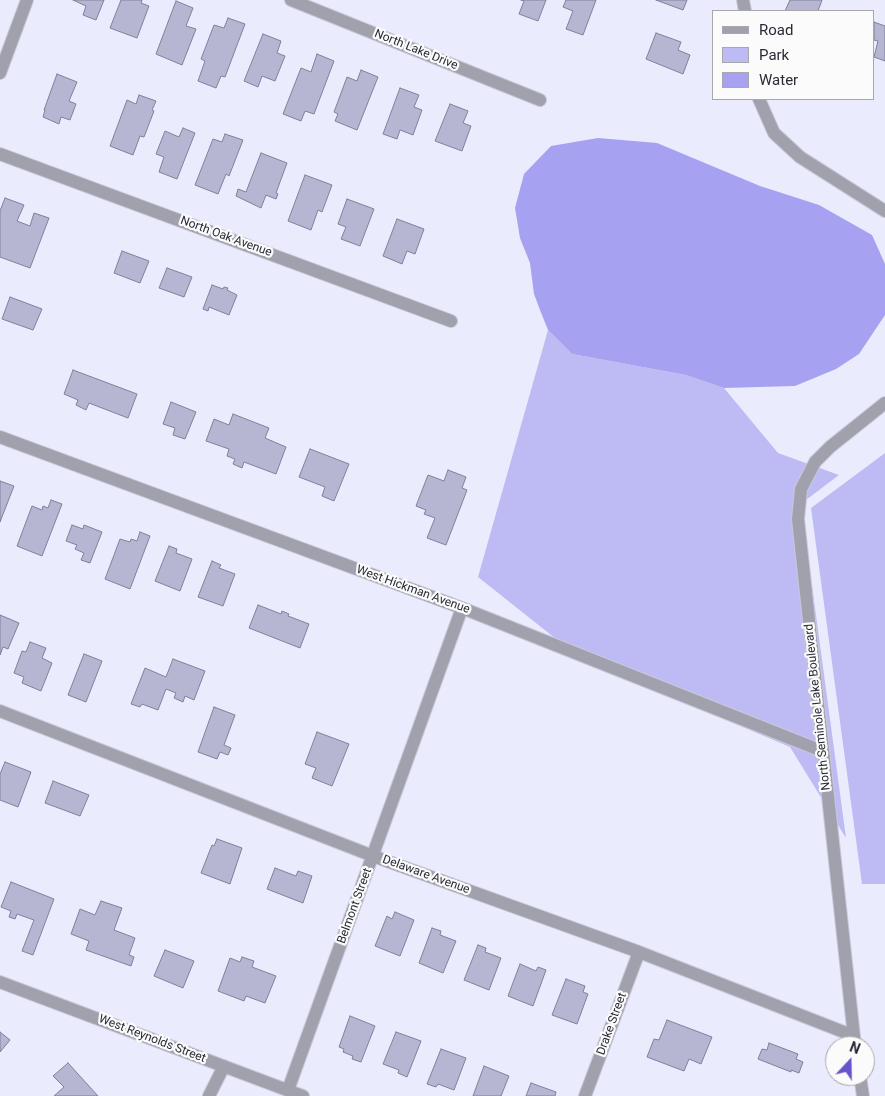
<!DOCTYPE html>
<html>
<head>
<meta charset="utf-8">
<style>
	body { margin:0 }
	#map { position:relative; width:885px; height:1096px; overflow:hidden; background:#ebebfe; font-family:Roboto,sans-serif }
	canvas { display:block }
	.legend { position:absolute; left:712px; top:10px; width:162px; height:90px; box-sizing:border-box; background:#fafbfa; border:1px solid #a7a7ac; margin:0; padding:6px 9px; list-style:none; font-size:15px; color:#2a2a36 }
	.legend li { display:flex; align-items:center; gap:10px; height:25px }
	.legend b { width:25px; border:1px solid #a7a7ac }
	.north { position:absolute; left:825px; top:1036px; width:50px; height:50px; box-sizing:border-box; background:#fafbfa; border:1px solid #a7a7ac; border-radius:50%; rotate:21deg; font-size:14px; font-weight:700; line-height:20px; text-align:center; color:#2a2a36 }
	.north::after { content:''; display:block; margin:auto; width:18px; height:22px; background:#6853cc; clip-path:polygon(50% 0,100% 100%,50% 72%,0 100%) }
</style>
</head>
<body>
<div id="map">
<canvas width="885" height="1096"></canvas>
<ul class="legend">
<li><b style="height:6px;background:#a1a1ae"></b>Road</li>
<li><b style="height:14px;background:#bebbf4"></b>Park</li>
<li><b style="height:14px;background:#a6a1f0"></b>Water</li>
</ul>
<div class="north">N</div>
</div>
<script>
const g = document.querySelector('canvas').getContext('2d');
g.lineJoin = 'round';
function fill(path, color) { g.fillStyle = color; g.fill(path, 'evenodd'); }
const shape = rows => new Path2D(rows.map(r => 'M' + r).join(''));
function strokePath(path, color, width, dash) { g.strokeStyle = color; g.lineWidth = width; g.lineCap = dash ? 'butt' : 'round'; g.setLineDash(dash || []); g.stroke(path); }
function label(font, color, halo, rows, align = 'center') {
  g.font = font + ' Roboto,sans-serif'; g.lineWidth = 4.5; g.setLineDash([]); g.textBaseline = 'middle'; g.strokeStyle = halo; g.fillStyle = color; for (const [text, x, y, turn = 0] of rows) {
    g.save(); g.translate(x, y); g.rotate((+turn || 0) * Math.PI / 180); g.textAlign = isNaN(turn) ? turn : align; if (halo) g.strokeText(text, 0, 0); g.fillText(text, 0, 0); g.restore();
  }
}
const green = shape([
	[548,330,572,354,686,375,724,388,778,453,839,475,806,500,803,505,802,511,846,838,790,747,580,658,478,577],
	[885,453,885,884,862,884,811,508]
]);
const water = shape([
	[598,138,657,143,760,186,819,205,872,235,885,264,885,315,859,354,836,369,795,386,724,388,686,375,572,354,548,330,540,310,534,294,530,263,520,238,515,208,524,174,551,146]
]);
const building = shape([
	[73,0,104,0,96,20,83,15,86,6,73,0],
	[121,0,142,0,141,3,149,6,137,38,110,28,121,0],
	[521,0,546,0,538,21,519,14,524,1,521,0],
	[566,0,596,0,583,35,566,29,573,11,563,7,566,0],
	[656,0,687,0,683,10,656,0],
	[790,0,822,0,818,11,785,11,790,0],
	[176,1,193,8,186,26,196,29,182,65,156,54,176,1],
	[228,18,245,24,225,77,221,76,216,88,198,81,205,61,201,59,214,25,224,28,228,18],
	[874,22,885,26,885,61,874,57,878,41,874,40,874,22],
	[656,33,681,42,678,50,690,55,683,74,646,59,656,33],
	[263,34,281,41,277,53,285,56,275,81,262,76,258,87,244,81,263,34],
	[317,54,334,61,314,114,305,111,301,121,283,114,301,68,311,72,317,54],
	[361,70,378,77,357,130,335,121,338,114,334,112,347,77,357,81,361,70],
	[57,74,77,82,69,101,76,104,70,120,61,117,59,124,43,117,45,110,44,110,57,74],
	[400,88,419,95,414,107,422,110,413,135,400,130,397,139,383,134,400,88],
	[139,95,156,101,152,110,154,111,144,137,140,136,133,155,110,146,127,100,136,104,139,95],
	[450,104,468,111,463,123,471,126,462,151,435,141,450,104],
	[183,128,195,133,177,179,159,172,164,157,156,154,165,131,179,137,183,128],
	[225,134,243,140,229,176,226,174,218,194,195,185,213,139,222,142,225,134],
	[261,153,287,163,276,193,278,194,276,199,266,195,261,208,236,196,238,189,246,192,261,153],
	[305,175,332,185,322,212,318,210,311,230,288,221,305,175],
	[5,198,24,205,17,221,30,226,34,213,49,218,30,268,0,257,0,211,5,198],
	[347,199,374,209,360,246,341,239,346,227,338,224,347,199],
	[397,219,424,229,415,254,407,251,402,264,383,256,397,219],
	[122,251,149,261,140,283,114,273,122,251],
	[167,268,192,277,184,297,159,288,167,268],
	[212,285,223,289,224,287,228,288,227,290,237,295,229,315,209,307,208,311,203,309,212,285],
	[10,297,42,309,33,330,2,319,10,297],
	[73,370,137,394,128,418,89,403,86,410,76,405,78,400,64,394,73,370],
	[171,402,196,412,185,439,173,435,175,428,163,424,171,402],
	[233,414,269,428,265,438,286,447,276,474,244,462,242,468,233,464,235,459,227,456,229,449,206,441,214,419,229,425,233,414],
	[310,449,349,464,334,501,322,496,325,487,299,477,310,449],
	[448,470,466,477,462,488,467,490,446,545,427,538,435,518,424,514,426,510,416,506,428,475,444,481,448,470],
	[0,481,14,486,0,522,0,481],
	[51,500,62,504,42,556,17,546,32,506,42,510,43,506,48,508,51,500],
	[72,525,83,529,84,525,102,532,90,563,81,560,84,553,75,549,77,545,66,541,72,525],
	[140,532,150,536,130,589,105,579,120,539,130,542,131,539,137,541,140,532],
	[169,546,177,549,176,553,192,559,180,591,155,581,169,546],
	[212,561,221,565,219,568,235,574,223,606,198,597,212,561],
	[258,605,281,614,282,611,289,614,288,616,309,624,300,648,249,628,258,605],
	[0,615,19,623,8,649,3,647,0,655,0,615],
	[30,642,46,648,42,658,52,663,41,691,22,683,24,677,14,673,22,651,26,652,30,642],
	[84,654,102,661,86,702,68,695,84,654],
	[173,659,205,671,194,700,185,696,183,702,174,698,176,693,166,689,158,710,142,704,140,707,131,704,145,668,166,677,173,659],
	[214,707,235,715,224,745,231,748,228,755,220,752,217,759,198,752,214,707],
	[317,732,349,744,332,786,312,778,316,768,305,764,317,732],
	[5,762,31,772,18,807,0,800,0,774,5,762],
	[53,781,89,795,80,816,45,803,53,781],
	[217,839,242,848,230,884,201,873,212,845,214,846,217,839],
	[275,868,296,876,298,871,312,876,303,903,267,889,275,868],
	[11,882,54,899,33,955,22,951,34,920,17,914,15,919,9,917,11,911,1,907,11,882],
	[101,901,122,908,114,930,135,938,129,955,134,957,131,966,86,950,89,941,71,934,80,909,95,915,101,901],
	[395,912,414,920,400,956,375,946,387,916,392,919,395,912],
	[432,928,441,931,440,935,456,941,443,973,419,963,432,928],
	[478,945,486,948,485,952,501,958,489,990,464,980,478,945],
	[165,950,194,961,183,988,154,976,165,950],
	[242,957,254,961,252,967,276,976,265,1003,246,996,244,1001,218,991,230,958,240,962,242,957],
	[520,964,536,971,538,967,546,970,533,1006,508,996,520,964],
	[566,979,585,986,583,992,588,994,577,1024,552,1015,566,979],
	[350,1016,375,1026,361,1062,352,1059,353,1056,343,1052,344,1049,339,1047,350,1016],
	[667,1020,712,1037,701,1064,689,1059,684,1071,647,1057,654,1039,659,1040,667,1020],
	[0,1032,10,1040,0,1052,0,1032],
	[396,1032,421,1041,407,1077,398,1073,399,1070,383,1064,396,1032],
	[769,1043,798,1054,796,1059,803,1062,799,1073,791,1070,791,1072,758,1059,762,1049,767,1050,769,1043],
	[441,1049,466,1058,454,1090,438,1084,436,1087,427,1084,441,1049],
	[68,1063,98,1096,54,1096,64,1087,53,1076,68,1063],
	[484,1066,509,1076,501,1096,473,1096,484,1066],
	[531,1083,556,1092,555,1096,526,1096,531,1083]
]);
const minor = shape([
	[291,0,540,100],
	[743,0,745,11],
	[0,73,27,0],
	[759,99,774,133,800,157,885,211],
	[0,154,451,321],
	[0,437,462,608,822,751],
	[0,711,373,856,639,952,854,1036],
	[0,982,303,1096],
	[855,1046,798,519,801,489,815,462,830,447,885,403],
	[860,1076,863,1096],
	[288,1090,462,608],
	[209,1096,224,1066],
	[585,1096,639,952]
]);
const streetNames = [
	["North Lake Drive",416,50,22],
	["North Oak Avenue",226,237,20],
	["West Hickman Avenue",413,590,20],
	["North Seminole Lake Boulevard",818,707,-96],
	["Delaware Avenue",426,875,20],
	["Belmont Street",355,906,-70],
	["Drake Street",612,1024,-70],
	["West Reynolds Street",152,1039,21]
];
fill(green, '#bebbf4');
fill(water, '#a6a1f0');
fill(building, '#b6b6d3');
strokePath(building, '#81809c', 1);
strokePath(minor, '#c8c8da', 14);
strokePath(minor, '#a1a1ae', 12);
label('12px', '#2a2a36', '#fafbfa', streetNames);
</script>
</body>
</html>
